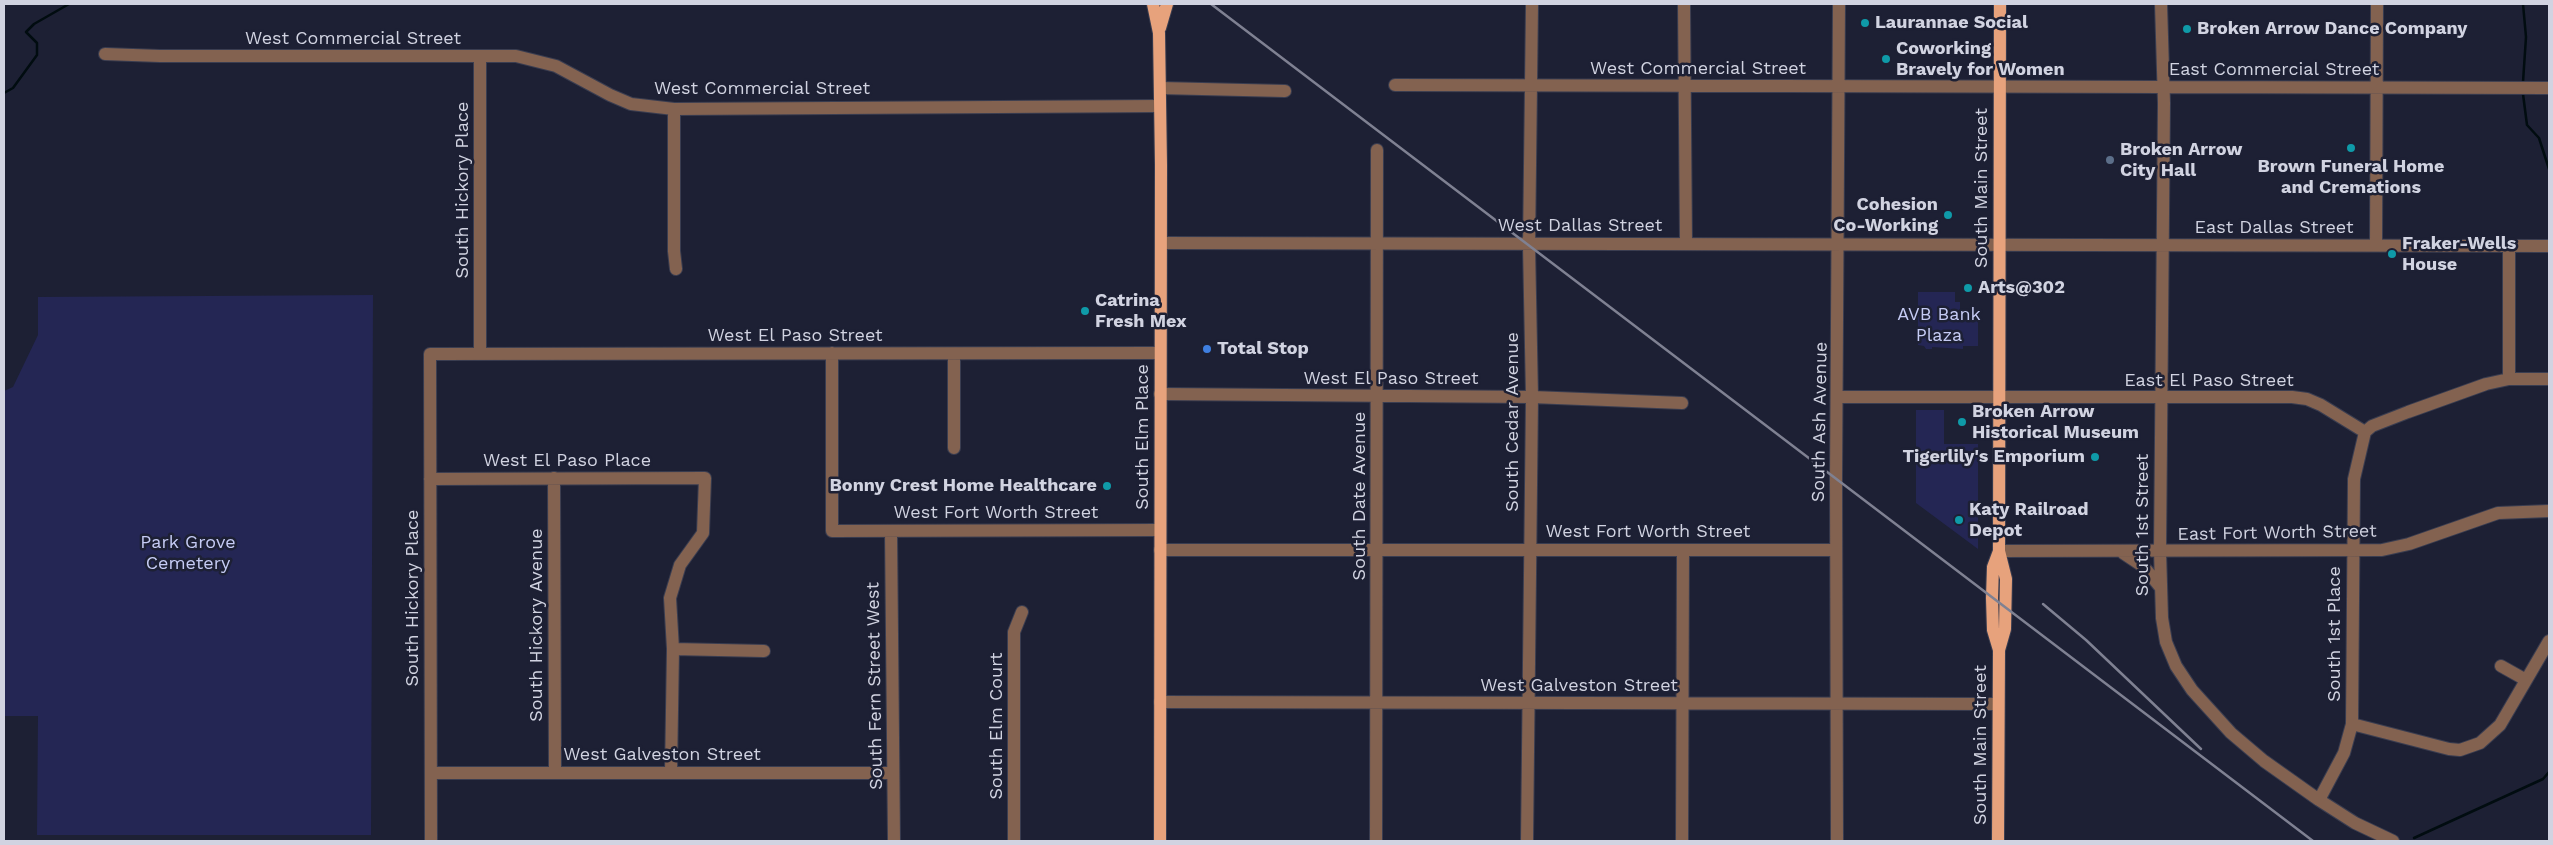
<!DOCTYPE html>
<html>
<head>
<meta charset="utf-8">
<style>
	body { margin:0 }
	#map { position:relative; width:2553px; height:845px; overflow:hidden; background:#1d2034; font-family:"Work Sans",sans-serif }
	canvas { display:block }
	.frame { position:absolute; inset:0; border:5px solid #d1d3e1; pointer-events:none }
</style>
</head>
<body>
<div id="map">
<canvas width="2553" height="845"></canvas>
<div class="frame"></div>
</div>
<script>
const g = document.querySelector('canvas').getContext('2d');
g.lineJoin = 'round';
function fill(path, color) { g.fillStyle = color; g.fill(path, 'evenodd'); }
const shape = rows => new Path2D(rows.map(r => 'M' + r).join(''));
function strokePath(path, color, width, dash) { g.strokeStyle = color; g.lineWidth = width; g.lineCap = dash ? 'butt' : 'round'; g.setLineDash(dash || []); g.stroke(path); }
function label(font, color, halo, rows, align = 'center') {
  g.font = font + ' "Work Sans",sans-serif'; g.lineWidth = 5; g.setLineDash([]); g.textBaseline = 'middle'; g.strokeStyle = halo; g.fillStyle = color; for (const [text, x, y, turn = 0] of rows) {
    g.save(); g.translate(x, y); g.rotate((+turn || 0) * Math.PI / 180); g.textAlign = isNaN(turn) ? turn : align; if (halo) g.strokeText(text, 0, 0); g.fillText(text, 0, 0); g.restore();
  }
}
const green = shape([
	[1918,292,1955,292,1955,302,1960,302,1960,321,1978,320,1978,346,1963,346,1963,349,1932,347,1932,349,1926,349,1924,346,1918,345],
	[373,295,371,835,37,835,38,716,4,716,4,391,13,387,38,335,38,297],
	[1916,410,1944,410,1944,444,1978,444,1978,549,1916,503]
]);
const stream = shape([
	[2523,82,2526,37,2523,4],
	[4,93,13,88,37,55,37,43,26,32,34,24,69,4],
	[2523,94,2527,125,2539,138,2549,169],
	[2414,838,2543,779,2549,772]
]);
const minor = shape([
	[1684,4,1686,244],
	[2161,4,2164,103,2160,551,2162,618,2166,642,2176,666,2192,690,2231,733,2264,761,2319,800,2355,823,2393,841],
	[105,54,160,56,516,56,556,66,610,95,631,104,674,109,1160,106],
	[1395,85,2549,88],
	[1160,88,1285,91],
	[674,109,674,251,676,269],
	[1161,243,2549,246],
	[2376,245,2377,4],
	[2509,246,2509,379],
	[480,353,480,56],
	[832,353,832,531,1160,530],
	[954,354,954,448],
	[1160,394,1532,397,1682,403],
	[1838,397,2292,397,2307,399,2321,405,2365,432,2372,426,2408,412,2486,384,2509,379,2549,379],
	[554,478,555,772],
	[430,479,705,478,703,533,680,565,670,598,673,649,671,772],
	[891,531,894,841],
	[1160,550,1836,550],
	[1999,551,2382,550,2409,544,2498,513,2549,511],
	[2123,553,2144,567,2161,588],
	[673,649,764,651],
	[2501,666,2526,680],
	[1160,702,1998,704],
	[2352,724,2449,749,2460,750,2480,743,2500,725,2549,641],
	[432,773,893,773],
	[2319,800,2344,753,2352,724,2354,479,2365,432],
	[431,841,430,354,1160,353],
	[1014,841,1014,632,1022,612],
	[1376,841,1377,150],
	[1527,841,1532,397,1529,246,1532,4],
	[1682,841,1683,550],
	[1837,841,1836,479,1839,4]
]);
const major = shape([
	[1153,4,1159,33,1161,165,1160,841],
	[1160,28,1167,4],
	[1999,650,2005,629,2006,579,1999,551,2000,4],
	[1998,841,1999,650,1993,630,1992,598,1993,567,1999,551]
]);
const rail = shape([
	[1211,4,2313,841],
	[2043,604,2086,640,2201,749]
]);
const markers = [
	[1865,23,5,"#0f9aa8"],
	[2187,29,5,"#0f9aa8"],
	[1886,59,5,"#0f9aa8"],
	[2351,148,5,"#0f9aa8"],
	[2110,160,5,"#5c6f8a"],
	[1948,215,5,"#0f9aa8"],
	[2392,254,5,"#0f9aa8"],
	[1968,288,5,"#0f9aa8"],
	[1085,311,5,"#0f9aa8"],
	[1207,349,5,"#3f7fe0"],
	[1962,422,5,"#0f9aa8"],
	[2095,457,5,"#0f9aa8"],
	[1107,486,5,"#0f9aa8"],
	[1959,520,5,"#0f9aa8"]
];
const poiNames = [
	["Laurannae Social",1875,23],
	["Broken Arrow Dance Company",2197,29],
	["Coworking",1896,49],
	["Bravely for Women",1896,70],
	["Broken Arrow",2120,150],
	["City Hall",2120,171],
	["Brown Funeral Home",2351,167,"center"],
	["and Cremations",2351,188,"center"],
	["Cohesion",1938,205,"right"],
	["Co-Working",1938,226,"right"],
	["Fraker-Wells",2402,244],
	["House",2402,265],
	["Arts@302",1978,288],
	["Catrina",1095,301],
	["Fresh Mex",1095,322],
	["Total Stop",1217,349],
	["Broken Arrow",1972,412],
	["Historical Museum",1972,433],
	["Tigerlily's Emporium",2085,457,"right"],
	["Bonny Crest Home Healthcare",1097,486,"right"],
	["Katy Railroad",1969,510],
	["Depot",1969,531]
];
const streetNames = [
	["West Commercial Street",353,39],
	["West Commercial Street",1698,69],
	["East Commercial Street",2274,70],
	["West Commercial Street",762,89],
	["South Main Street",1982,188,-90],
	["South Hickory Place",463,190,-90],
	["West Dallas Street",1580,226],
	["East Dallas Street",2274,228],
	["West El Paso Street",795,336],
	["West El Paso Street",1391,379],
	["East El Paso Street",2209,381],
	["South Cedar Avenue",1513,422,-90],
	["South Ash Avenue",1820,422,-89],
	["South Elm Place",1143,437,-90],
	["West El Paso Place",567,461],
	["South Date Avenue",1360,496,-90],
	["West Fort Worth Street",996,513],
	["South 1st Street",2143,525,-90],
	["West Fort Worth Street",1648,532],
	["East Fort Worth Street",2277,533,-1],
	["South Hickory Place",413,598,-90],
	["South Hickory Avenue",537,625,-90],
	["South 1st Place",2335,634,-90],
	["South Fern Street West",875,686,-91],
	["West Galveston Street",1579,686],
	["South Elm Court",997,726,-90],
	["South Main Street",1981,745,-90],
	["West Galveston Street",662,755]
];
const parkNames = [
	["AVB Bank",1939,315],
	["Plaza",1939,336],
	["Park Grove",188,543],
	["Cemetery",188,564]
];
fill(green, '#242654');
strokePath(stream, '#010c10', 2.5);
strokePath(minor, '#3a3d50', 14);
strokePath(major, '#3a3d50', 14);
strokePath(minor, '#836250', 12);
strokePath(major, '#e7a27c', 12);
strokePath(rail, '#7f8192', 2.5);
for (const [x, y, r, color] of markers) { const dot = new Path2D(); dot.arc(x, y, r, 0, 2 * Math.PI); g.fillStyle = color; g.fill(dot); strokePath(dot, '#1d2034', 2); }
label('bold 18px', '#d1d3e1', '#1d2034', poiNames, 'left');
label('18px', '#d1d3e1', '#1d2034', streetNames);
label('18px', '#c6ccf5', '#1d2034', parkNames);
</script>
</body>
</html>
